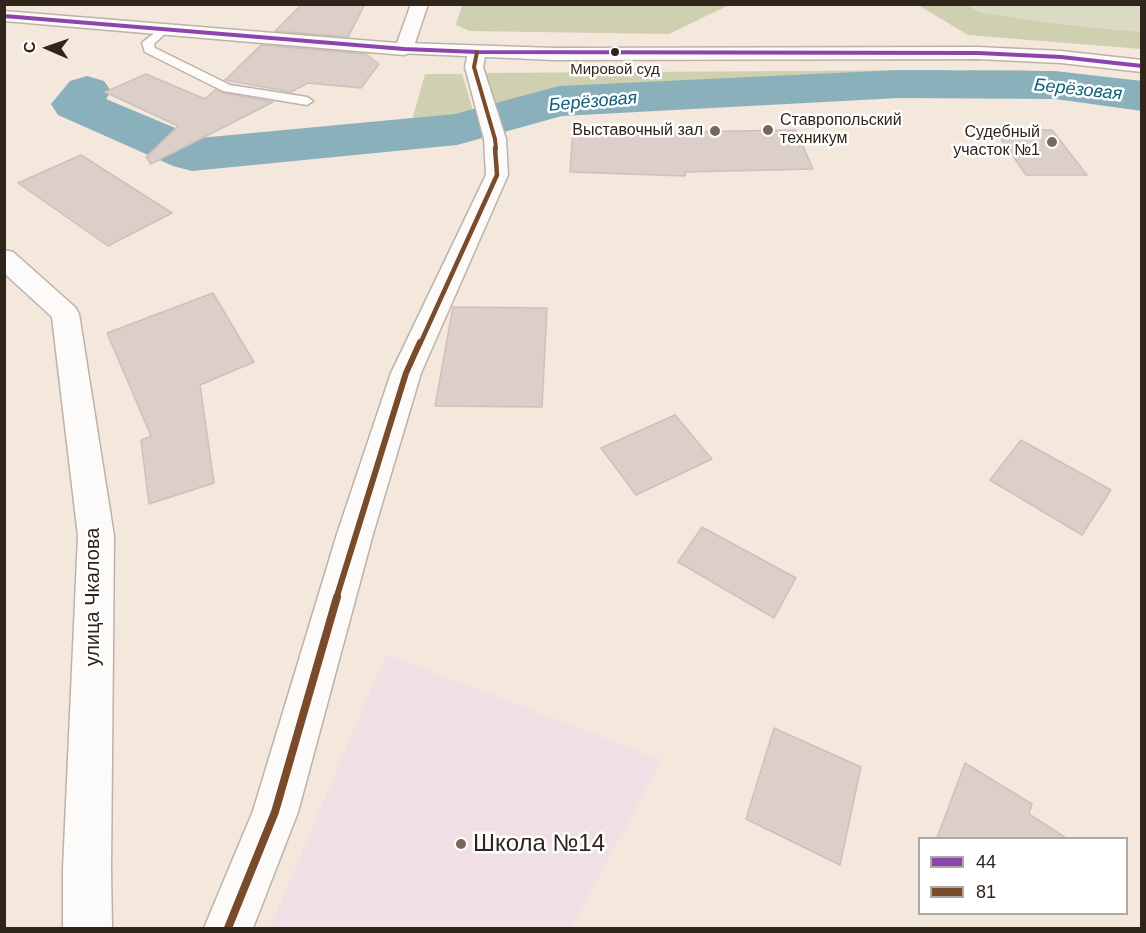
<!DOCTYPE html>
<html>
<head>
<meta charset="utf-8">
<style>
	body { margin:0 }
	#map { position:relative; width:1146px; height:933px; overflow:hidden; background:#f4e7dc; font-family:Helvetica,sans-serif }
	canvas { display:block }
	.frame { position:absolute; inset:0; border:6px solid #30251b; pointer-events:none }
	.legend { position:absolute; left:918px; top:837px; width:210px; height:78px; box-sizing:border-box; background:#fff; border:2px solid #aca8a4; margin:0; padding:8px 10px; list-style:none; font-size:18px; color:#30251b }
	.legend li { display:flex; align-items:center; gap:12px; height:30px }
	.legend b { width:30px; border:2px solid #aca8a4 }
	.north { position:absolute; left:18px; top:18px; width:60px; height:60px; -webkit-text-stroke:4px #fff; paint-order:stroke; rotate:272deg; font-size:16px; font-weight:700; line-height:24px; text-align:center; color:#30251b }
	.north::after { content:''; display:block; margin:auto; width:21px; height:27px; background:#30251b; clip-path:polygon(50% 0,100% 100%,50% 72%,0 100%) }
</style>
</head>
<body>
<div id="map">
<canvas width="1146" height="933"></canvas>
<div class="frame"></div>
<ul class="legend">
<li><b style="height:8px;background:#8e44ad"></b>44</li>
<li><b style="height:8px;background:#7a4b2a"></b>81</li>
</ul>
<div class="north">С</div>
</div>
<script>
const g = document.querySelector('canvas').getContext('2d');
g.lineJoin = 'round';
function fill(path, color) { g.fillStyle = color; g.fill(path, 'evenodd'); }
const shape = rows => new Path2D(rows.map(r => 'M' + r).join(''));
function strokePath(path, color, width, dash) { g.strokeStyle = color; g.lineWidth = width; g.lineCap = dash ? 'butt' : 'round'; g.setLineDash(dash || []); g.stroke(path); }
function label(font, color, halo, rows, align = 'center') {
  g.font = font + ' Helvetica,sans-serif'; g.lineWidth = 5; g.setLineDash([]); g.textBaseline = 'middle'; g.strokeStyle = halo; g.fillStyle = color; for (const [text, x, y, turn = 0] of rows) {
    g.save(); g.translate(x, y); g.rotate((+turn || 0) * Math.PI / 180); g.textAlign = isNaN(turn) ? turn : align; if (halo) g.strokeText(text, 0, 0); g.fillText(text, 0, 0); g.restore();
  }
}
const education = shape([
	[386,654,662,760,571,928,270,928]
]);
const green = shape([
	[967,5,1141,5,1141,32,1058,24,979,12]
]);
const forest = shape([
	[656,5,729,5,669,34,469,31,456,25,462,5],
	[918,5,967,5,979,12,1058,24,1141,32,1141,49,968,35],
	[951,70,957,80,894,80,559,97,496,113,485,73],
	[967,70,1023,70,1141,81,1141,93,1049,80,974,80],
	[425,74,462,74,475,117,457,122,410,127]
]);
const river = shape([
	[899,70,1055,71,1142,81,1142,111,1055,99,899,98,562,116,457,145,192,171,173,166,58,115,51,104,70,81,87,76,104,81,111,91,106,99,199,138,455,114,559,86,899,70]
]);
const building = shape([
	[302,4,365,4,348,37,275,31,302,4],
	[261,45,366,54,379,64,361,88,308,83,291,92,225,80,261,45],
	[146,74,205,99,215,90,223,93,273,102,151,164,146,157,178,126,105,92,146,74],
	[573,130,617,130,617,133,796,130,813,169,685,172,685,176,570,172,573,130],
	[995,130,1052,130,1087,175,1026,175,995,130],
	[81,155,172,213,108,246,18,183,81,155],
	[213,293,254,362,200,385,214,483,149,504,141,440,151,436,107,333,213,293],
	[453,307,547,308,542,407,435,406,453,307],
	[675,415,712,459,636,495,601,448,675,415],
	[1021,440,1111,490,1082,535,990,480,1021,440],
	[702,527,796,578,774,618,678,562,702,527],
	[774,728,861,767,840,865,746,819,774,728],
	[965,763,1032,804,1029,814,1066,838,937,838,965,763]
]);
const service = shape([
	[164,26,170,29,154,44,155,48,230,85,307,97,313,101,307,105,223,91,145,52,142,43,144,41,164,26]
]);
const minor = shape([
	[477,46,484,48,486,52,483,67,506,139,508,175,421,373,373,534,298,812,253,928,204,928,253,811,337,534,391,373,486,175,484,139,465,67,468,52,470,48,477,46]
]);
const tertiary = shape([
	[404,43,554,48,978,47,1061,51,1142,60,1142,72,1061,63,978,59,554,60,398,53,395,49,398,45,404,43],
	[4,250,13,252,75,307,79,314,114,536,111,869,112,928,63,928,63,869,78,536,52,317,4,273,4,250]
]);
const secondary = shape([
	[411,4,428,4,413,49,410,53,404,55,4,21,4,11,397,43,411,4]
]);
const bus1 = shape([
	[4,16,404,49,477,52,978,53,1061,57,1142,66]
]);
const bus2Far3 = shape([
	[477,52,474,67,495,139,496,149]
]);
const bus2Far2 = shape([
	[420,344,497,175,495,148]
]);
const bus2Far1 = shape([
	[336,599,406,373,420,342]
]);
const bus2 = shape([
	[228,928,275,812,337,597]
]);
const markers = [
	[615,52,5,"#30251b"],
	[768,130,6,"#75695f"],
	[715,131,6,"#75695f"],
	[1052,142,6,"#75695f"],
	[461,844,6,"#75695f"]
];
const farBusnames = [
	["Мировой суд",615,70]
];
const farPoinames = [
	["Ставропольский",780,121,"left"],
	["техникум",780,139,"left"],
	["Выставочный зал",703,131],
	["Судебный",1040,133],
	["участок №1",1040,151]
];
const farWaternames = [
	["Берёзовая",1078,90,6],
	["Берёзовая",593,102,-5]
];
const streetNames = [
	["улица Чкалова",93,597,-90]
];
const nearPoinames = [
	["Школа №14",473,844]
];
fill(education, '#f0e0e5');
fill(green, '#dbdbc3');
fill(forest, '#ced0af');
fill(river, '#8ab0bc');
fill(building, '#dccec9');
strokePath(building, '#cec0bb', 1.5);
strokePath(service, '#bcb2a8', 3);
strokePath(minor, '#bcb2a8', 3);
strokePath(tertiary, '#bcb2a8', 3);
strokePath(secondary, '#bcb2a8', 3);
fill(service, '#fdfbfa');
fill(minor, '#fdfbfa');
fill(tertiary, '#fdfbfa');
fill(secondary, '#fdfbfa');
strokePath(bus1, '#8e44ad', 4);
strokePath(bus2Far3, '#7a4b2a', 4);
strokePath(bus2Far2, '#7a4b2a', 4.5);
strokePath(bus2Far1, '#7a4b2a', 6);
strokePath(bus2, '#7a4b2a', 8);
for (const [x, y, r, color] of markers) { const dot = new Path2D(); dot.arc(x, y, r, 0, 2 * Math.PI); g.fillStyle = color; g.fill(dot); strokePath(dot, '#fff', 2); }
label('15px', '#30251b', '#fff', farBusnames);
label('16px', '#30251b', '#fff', farPoinames, 'right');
label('italic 18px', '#106079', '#fff', farWaternames);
label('20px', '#30251b', '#fff', streetNames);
label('24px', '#30251b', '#fff', nearPoinames, 'left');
</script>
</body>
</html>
